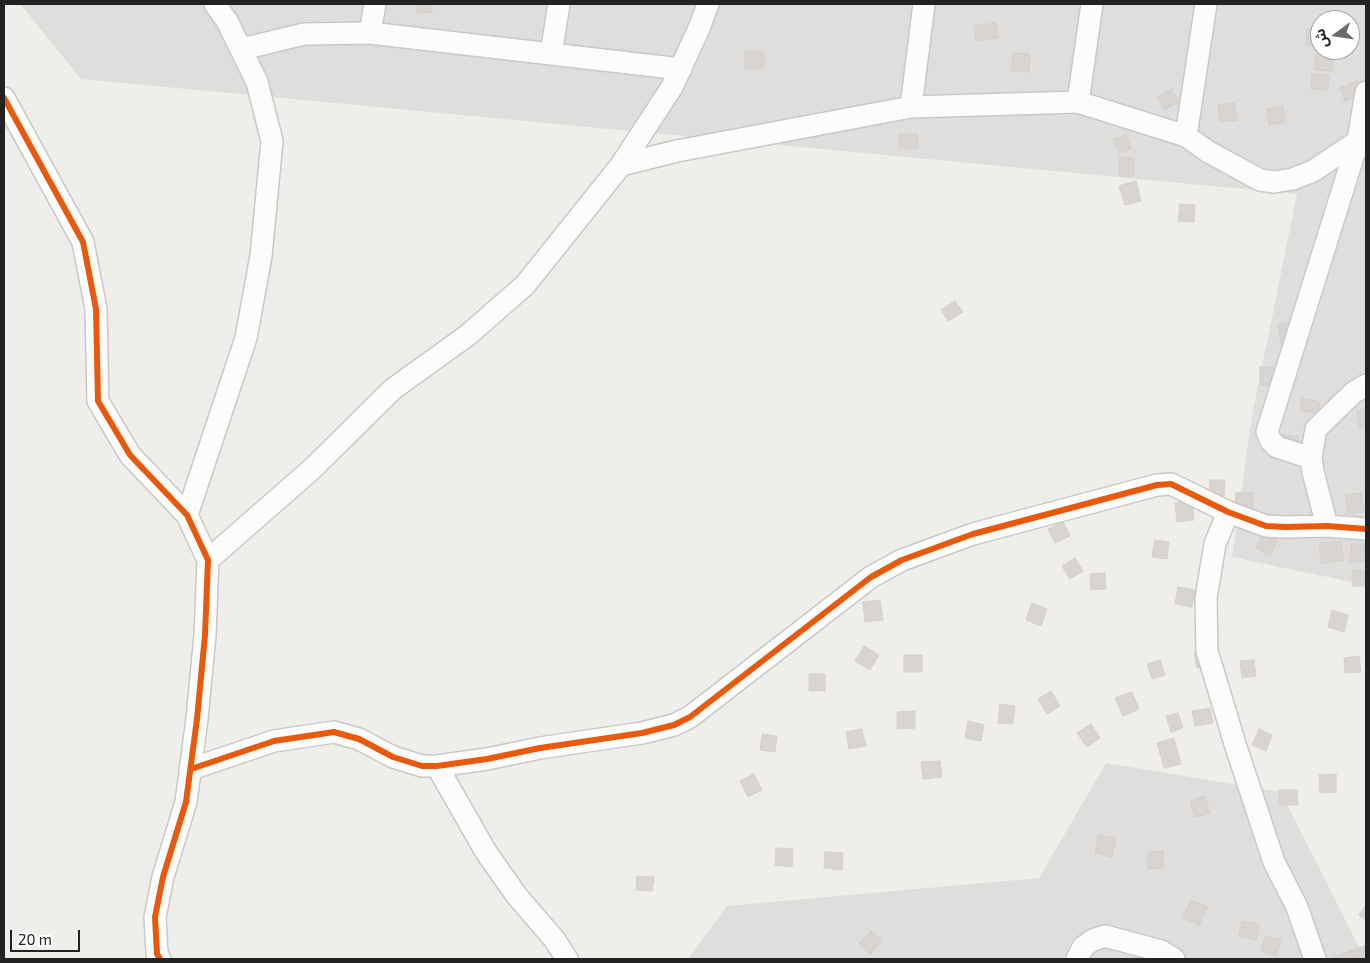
<!DOCTYPE html>
<html>
<head>
<meta charset="utf-8">
<style>
	body { margin:0 }
	#map { position:relative; width:1370px; height:963px; overflow:hidden; background:#f0eeeb; font-family:"Exo 2","Noto Sans Arabic",sans-serif }
	canvas { display:block }
	.frame { position:absolute; inset:0; border:5px solid #222; pointer-events:none }
	.north { position:absolute; left:1310px; top:10px; width:50px; height:50px; box-sizing:border-box; background:#fff; border:1px solid #a7a7a7; border-radius:50%; rotate:256deg; font-size:14px; font-weight:700; line-height:20px; text-align:center; color:#222 }
	.north::after { content:''; display:block; margin:auto; width:18px; height:22px; background:#6a6968; clip-path:polygon(50% 0,100% 100%,50% 72%,0 100%) }
	.scale { position:absolute; left:10px; top:930px; width:70px; height:22px; box-sizing:border-box; border:2px solid #222; border-top:0; padding-left:6px; font-size:15px; line-height:18px; white-space:nowrap; color:#222; -webkit-text-stroke:4px #fff; paint-order:stroke }
</style>
</head>
<body>
<div id="map">
<canvas width="1370" height="963"></canvas>
<div class="frame"></div>
<div class="north">ش</div>
<div class="scale">20 m</div>
</div>
<script>
const g = document.querySelector('canvas').getContext('2d');
g.lineJoin = 'round';
function fill(path, color) { g.fillStyle = color; g.fill(path, 'evenodd'); }
const shape = rows => new Path2D(rows.map(r => 'M' + r).join(''));
function strokePath(path, color, width, dash) { g.strokeStyle = color; g.lineWidth = width; g.lineCap = dash ? 'butt' : 'round'; g.setLineDash(dash || []); g.stroke(path); }
const residential = shape([
	[20,4,1366,4,1366,585,1232,557,1252,416,1297,194,81,79],
	[1320,20,1350,20,1350,50,1320,50],
	[1106,763,1281,792,1365,959,688,959,727,906,1039,878]
]);
const building = shape([
	[416,4,432,4,432,12,417,13,416,4],
	[996,23,999,38,976,41,974,26,996,23],
	[1307,29,1320,29,1320,46,1306,45,1307,29],
	[745,52,764,52,764,68,745,68,745,52],
	[1013,53,1030,54,1029,72,1011,71,1013,53],
	[1316,54,1333,56,1332,71,1315,70,1316,54],
	[1312,74,1329,75,1328,90,1311,89,1312,74],
	[1357,81,1362,95,1345,101,1340,88,1357,81],
	[1172,89,1179,102,1164,110,1157,97,1172,89],
	[1234,103,1237,120,1220,122,1218,105,1234,103],
	[1283,106,1285,122,1269,125,1267,109,1283,106],
	[899,134,917,134,918,148,900,148,899,134],
	[1126,135,1131,149,1119,153,1113,139,1126,135],
	[1119,157,1134,158,1134,176,1119,176,1119,157],
	[1136,181,1141,201,1125,205,1119,186,1136,181],
	[1180,204,1195,205,1194,222,1178,221,1180,204],
	[955,301,963,312,948,321,941,310,955,301],
	[1296,322,1297,343,1281,344,1278,324,1296,322],
	[1260,367,1280,367,1280,386,1260,385,1260,367],
	[1302,398,1320,402,1318,414,1300,410,1302,398],
	[1366,409,1366,427,1360,428,1357,411,1366,409],
	[1281,435,1298,436,1297,451,1279,449,1281,435],
	[1210,480,1225,480,1224,496,1209,495,1210,480],
	[1236,493,1253,493,1252,510,1235,509,1236,493],
	[1361,493,1364,512,1348,514,1345,495,1361,493],
	[1192,502,1194,520,1177,522,1175,503,1192,502],
	[1063,522,1070,536,1055,543,1048,529,1063,522],
	[1263,534,1277,541,1270,556,1256,548,1263,534],
	[1155,540,1169,542,1167,559,1152,557,1155,540],
	[1342,541,1343,561,1321,563,1319,543,1342,541],
	[1351,544,1366,544,1366,562,1350,561,1351,544],
	[1075,558,1083,571,1070,579,1062,566,1075,558],
	[1353,570,1366,570,1366,586,1353,586,1353,570],
	[1105,573,1106,589,1091,590,1090,574,1105,573],
	[1178,587,1195,590,1192,607,1175,604,1178,587],
	[880,600,883,620,865,622,863,602,880,600],
	[1032,603,1047,609,1041,626,1026,620,1032,603],
	[1332,610,1348,615,1344,632,1328,627,1332,610],
	[864,646,879,655,870,670,855,661,864,646],
	[1208,650,1211,665,1197,668,1194,653,1208,650],
	[904,655,922,655,922,672,904,672,904,655],
	[1359,656,1361,672,1345,673,1344,658,1359,656],
	[1160,660,1165,675,1152,679,1147,664,1160,660],
	[1254,660,1256,676,1242,678,1240,661,1254,660],
	[809,674,825,674,825,691,809,691,809,674],
	[1051,691,1060,706,1047,714,1038,699,1051,691],
	[1132,692,1139,709,1123,716,1115,698,1132,692],
	[1000,704,1015,706,1013,724,998,723,1000,704],
	[1210,708,1213,723,1195,726,1192,711,1210,708],
	[915,711,915,728,897,729,897,712,915,711],
	[1178,713,1183,728,1171,732,1166,716,1178,713],
	[968,721,984,725,981,741,965,738,968,721],
	[1091,724,1100,738,1087,747,1077,733,1091,724],
	[862,729,866,746,849,749,846,732,862,729],
	[1259,729,1272,735,1266,751,1252,745,1259,729],
	[762,734,777,736,775,752,760,750,762,734],
	[1174,738,1181,764,1164,768,1157,743,1174,738],
	[940,761,942,777,923,779,921,762,940,761],
	[754,774,762,790,748,797,740,781,754,774],
	[1336,774,1336,792,1320,793,1319,775,1336,774],
	[1279,790,1297,790,1298,805,1279,805,1279,790],
	[1205,796,1210,813,1195,817,1190,801,1205,796],
	[1099,835,1116,838,1112,857,1095,853,1099,835],
	[776,848,793,849,792,867,775,865,776,848],
	[1163,851,1163,868,1148,869,1148,852,1163,851],
	[825,852,843,853,842,870,824,868,825,852],
	[637,876,654,877,652,891,636,890,637,876],
	[1191,900,1207,907,1199,925,1183,918,1191,900],
	[1366,905,1366,920,1359,915,1366,905],
	[1242,921,1259,924,1256,940,1239,936,1242,921],
	[871,931,882,941,870,954,859,943,871,931],
	[1265,936,1281,940,1276,956,1261,951,1265,936],
	[1364,946,1366,959,1335,959,1334,957,1364,946]
]);
const street = shape([
	[370,33,375,4],
	[242,49,304,34,370,33,681,69],
	[551,54,559,4],
	[4,98,83,242,96,309,98,401,130,455,187,515,208,560,205,635,197,719,186,802,163,877,155,917,157,954,160,959],
	[1078,102,1092,4],
	[911,107,924,4],
	[1186,136,1206,4],
	[621,165,677,151,911,107,1078,102,1186,136,1207,151,1260,180,1274,182,1293,179,1313,171,1358,141,1366,146],
	[1311,458,1277,447,1271,441,1267,432,1358,141,1366,92],
	[1228,512,1215,544,1206,598,1207,651,1236,747,1274,862,1297,907,1315,959],
	[187,515,246,338,261,256,272,141,257,82,227,21,215,4],
	[1327,526,1313,472,1311,458,1316,429,1353,393,1366,385],
	[208,560,312,469,393,389,468,335,525,285,621,165,672,87,700,26,708,4],
	[437,766,486,852,517,896,554,939,567,959],
	[191,769,274,741,334,732,359,739,393,757,422,766,437,766,487,759,540,748,642,733,674,725,690,717,871,577,902,560,973,534,1157,485,1171,484,1228,512,1266,526,1285,527,1327,526,1366,529],
	[1077,959,1083,947,1093,940,1105,936,1161,951,1174,959]
]);
const cycleway = shape([
	[4,98,83,242,96,309,98,401,130,455,187,515,208,560,205,635,197,719,186,802,163,877,155,917,157,954,160,959],
	[191,769,274,741,334,732,359,739,393,757,422,766,437,766,487,759,540,748,642,733,674,725,690,717,871,577,902,560,973,534,1157,485,1171,484,1228,512,1266,526,1285,527,1327,526,1366,529]
]);
fill(residential, '#dfdedc');
fill(building, '#d7d4d2');
strokePath(building, '#d3d0cc', 1);
strokePath(street, '#c9c8c7', 24);
strokePath(street, '#fdfcfc', 21);
strokePath(cycleway, '#e8590c', 6);
</script>
</body>
</html>
